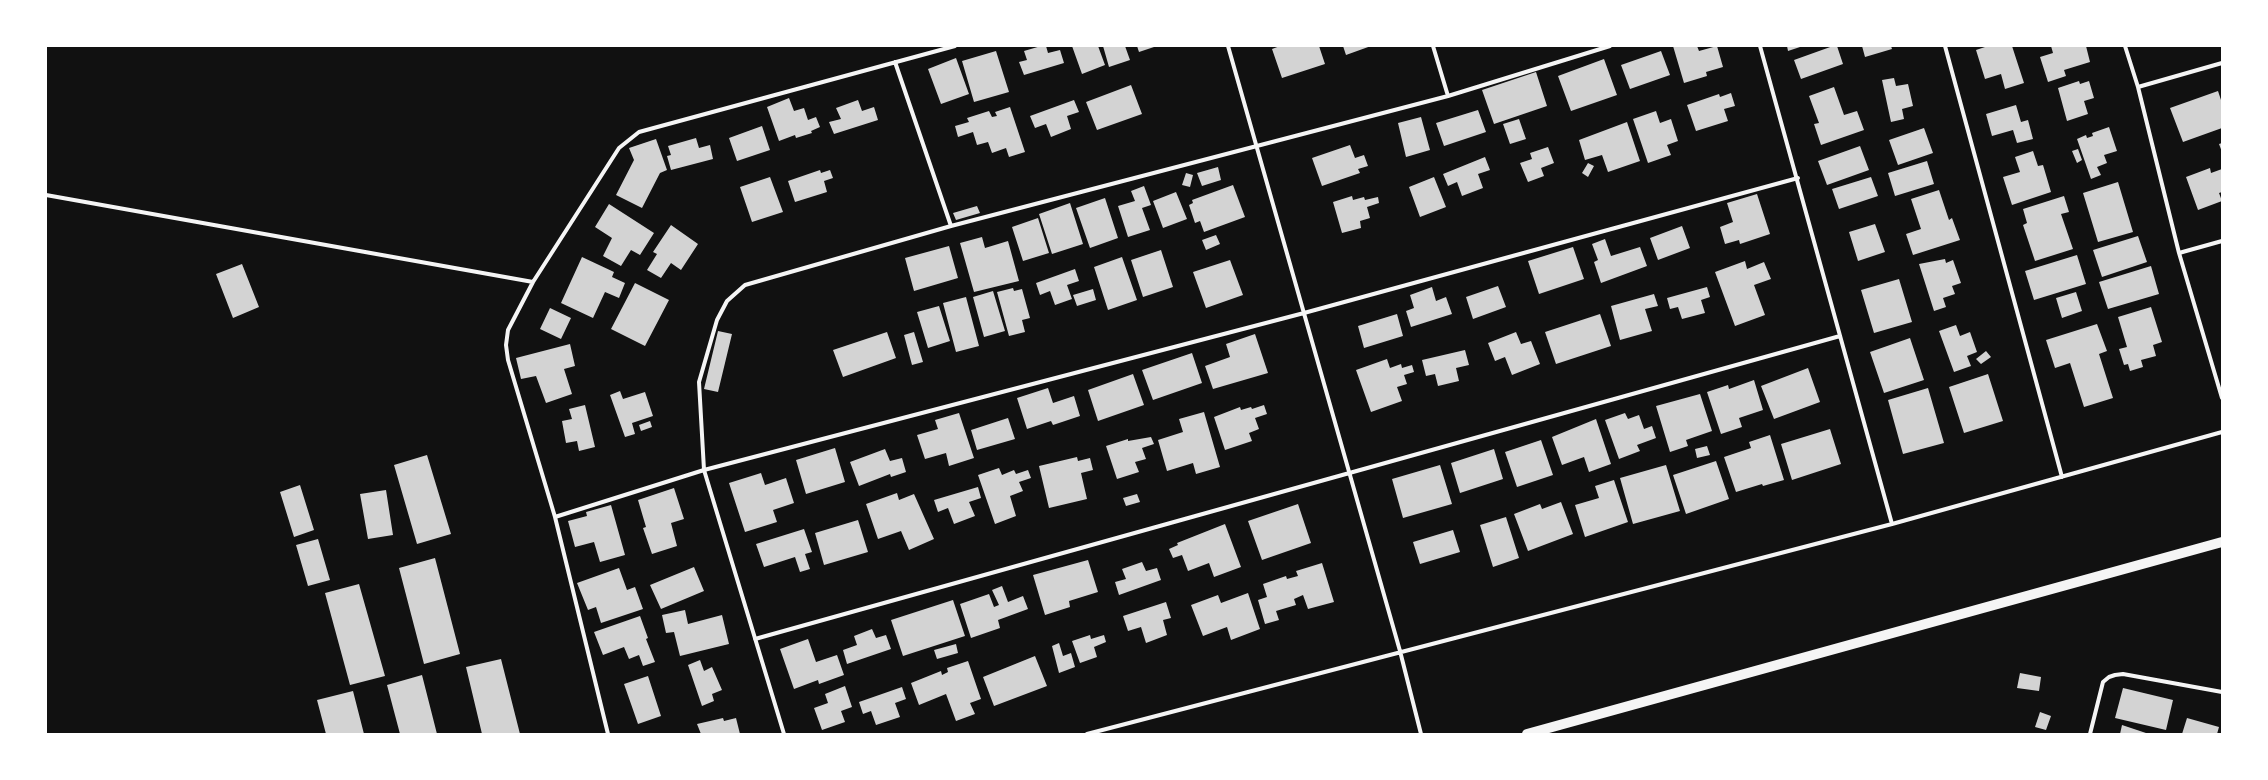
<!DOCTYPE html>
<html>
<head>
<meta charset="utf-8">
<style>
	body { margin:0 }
	#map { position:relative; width:2268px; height:780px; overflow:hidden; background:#111; font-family:"Sofia Sans Condensed",sans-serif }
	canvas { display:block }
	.frame { position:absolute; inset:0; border:47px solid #fff; pointer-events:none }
</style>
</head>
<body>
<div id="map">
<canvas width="2268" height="780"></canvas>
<div class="frame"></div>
</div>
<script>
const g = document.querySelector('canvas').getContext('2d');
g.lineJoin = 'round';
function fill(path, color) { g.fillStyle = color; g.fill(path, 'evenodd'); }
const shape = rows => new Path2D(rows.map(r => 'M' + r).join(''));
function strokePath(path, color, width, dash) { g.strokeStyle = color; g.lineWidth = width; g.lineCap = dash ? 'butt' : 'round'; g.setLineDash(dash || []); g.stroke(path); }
const building = shape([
	[1041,46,1046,46,1048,53,1060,50,1064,63,1024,75,1019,62,1027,60,1024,51],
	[1072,46,1098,46,1105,65,1082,74],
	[1103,46,1125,46,1130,60,1109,67],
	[1137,46,1157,46,1139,52],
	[1280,46,1319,46,1325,64,1282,78,1272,49],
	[1343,46,1371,46,1346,55],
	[1673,46,1697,46,1699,51,1717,46,1723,67,1706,72,1707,76,1684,83],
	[1787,46,1803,46,1788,51],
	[1833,46,1837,46,1843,64,1801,79,1794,60],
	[1862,46,1891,46,1892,49,1865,57],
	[1988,46,2012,46,2024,83,2005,89,2001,74,1985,79,1976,50],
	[2051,46,2086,46,2090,62,2064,70,2066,76,2048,82,2040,57,2053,53],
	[996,51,1009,92,974,102,962,61],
	[1661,51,1670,75,1630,89,1621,65],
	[956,58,969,94,941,104,928,69],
	[1604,59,1617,95,1571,111,1558,76],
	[1536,72,1547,106,1494,124,1482,90],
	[1894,78,1896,86,1908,84,1913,106,1902,109,1904,119,1891,122,1882,80],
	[2079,81,2080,84,2089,81,2094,98,2084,101,2088,114,2067,121,2058,88],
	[1131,85,1142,114,1097,130,1086,102],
	[1834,87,1844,115,1857,111,1864,130,1821,145,1814,124,1819,123,1809,96],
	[2218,91,2222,103,2222,128,2183,142,2170,108],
	[1731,93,1735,106,1724,109,1728,121,1696,131,1687,105,1719,94,1720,97],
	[789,98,794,111,804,108,808,120,816,117,820,127,811,131,812,133,796,138,795,135,779,141,767,107],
	[858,100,862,111,874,107,878,120,834,134,829,122,841,119,836,108],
	[1074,100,1079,112,1067,116,1071,129,1051,137,1046,124,1035,128,1030,116],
	[2016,105,2021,122,2028,120,2033,139,2017,143,2013,130,1992,136,1986,114],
	[1010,107,1025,152,1009,157,1006,148,992,153,988,142,977,145,973,132,958,137,955,126,969,122,967,118,989,111,992,117,997,116,995,112],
	[1478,110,1486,132,1444,146,1436,123],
	[1656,111,1660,123,1671,119,1678,141,1667,145,1671,155,1648,163,1633,119],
	[1421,117,1430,150,1406,157,1398,123],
	[1519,119,1526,139,1510,144,1503,124],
	[1627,122,1640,161,1608,172,1602,155,1585,160,1579,140],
	[762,126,770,150,737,161,729,138],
	[2109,127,2117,151,2104,155,2107,163,2097,167,2101,175,2091,179,2077,139,2086,135,2087,138,2093,136,2092,133],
	[1924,128,1933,153,1898,165,1889,140],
	[696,138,699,148,710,145,713,159,671,170,667,156,671,155,668,146],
	[656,139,667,170,660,173,642,208,616,195,634,160,629,148],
	[2222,143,2222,152,2219,144],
	[1350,145,1355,158,1364,155,1368,166,1358,169,1360,173,1322,186,1312,158],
	[1860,146,1869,170,1827,185,1818,161],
	[1548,147,1554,163,1541,168,1544,176,1528,182,1520,163,1532,159,1530,153],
	[2078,149,2082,160,2077,163,2072,151],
	[2033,151,2038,166,2043,165,2051,192,2012,205,2003,177,2020,172,2015,157],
	[1485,157,1490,170,1478,174,1483,188,1462,196,1457,182,1448,186,1443,174],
	[1927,161,1934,184,1895,196,1888,173],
	[1588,163,1594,166,1588,177,1582,173],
	[1218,167,1221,180,1202,186,1197,173],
	[2210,168,2211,173,2222,169,2222,192,2219,193,2222,201,2198,210,2186,177],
	[820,170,821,173,830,170,833,178,824,181,827,192,795,202,788,181],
	[1186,173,1193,175,1190,187,1182,185],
	[770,177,783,212,752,222,740,187],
	[1434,177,1446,207,1420,217,1409,187],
	[1871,177,1878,196,1839,209,1832,189],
	[2118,182,2133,232,2098,242,2083,193],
	[1233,185,1245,217,1204,232,1200,221,1195,223,1189,205,1193,203,1192,200],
	[1144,186,1151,205,1142,208,1150,230,1128,237,1118,206,1135,201,1131,191],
	[1939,190,1949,220,1952,218,1960,240,1913,255,1906,234,1921,229,1911,199],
	[1176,192,1187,219,1163,228,1153,201],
	[1757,194,1770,234,1740,244,1739,240,1725,244,1720,227,1733,222,1727,203],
	[1352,196,1353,200,1364,197,1365,200,1378,197,1379,203,1367,207,1370,218,1360,221,1361,228,1342,233,1333,202],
	[2064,196,2069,212,2061,214,2073,249,2035,261,2023,225,2027,223,2023,209],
	[1105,198,1118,238,1090,248,1076,208],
	[1070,203,1083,244,1052,254,1039,214],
	[609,204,654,233,640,255,631,250,621,266,603,256,612,238,595,227],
	[977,206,980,213,956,220,953,213],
	[1038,218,1049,253,1023,261,1012,227],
	[1875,224,1885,252,1858,261,1849,232],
	[671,225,698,244,681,270,671,263,661,278,647,270,657,254,653,252],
	[1682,226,1690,248,1658,260,1650,238],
	[1216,235,1220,244,1206,250,1202,240],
	[2138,236,2147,262,2102,277,2093,250],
	[982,237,985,248,1008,241,1019,281,974,292,960,243],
	[1605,239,1611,256,1640,247,1647,266,1601,283,1594,262,1598,260,1592,244],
	[949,246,958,278,914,291,905,258],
	[1573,247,1584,279,1539,294,1528,261],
	[1161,250,1173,287,1143,297,1131,260],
	[2077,255,2086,284,2034,300,2025,271],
	[582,257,614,272,612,277,625,283,619,298,605,292,593,318,561,303],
	[1122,257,1137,300,1108,310,1094,267],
	[1945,259,1946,263,1953,260,1961,283,1952,286,1955,294,1943,298,1946,307,1934,311,1919,264],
	[1230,260,1243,295,1206,308,1193,272],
	[1745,261,1747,269,1764,262,1771,279,1754,285,1765,315,1735,326,1715,272],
	[242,264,259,307,233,318,216,274],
	[2151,266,2159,294,2108,309,2099,282],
	[1075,269,1079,281,1067,285,1072,299,1055,305,1050,291,1040,295,1036,283],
	[1899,279,1912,322,1874,333,1861,290],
	[635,283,669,300,645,346,611,329],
	[1498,286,1506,307,1473,319,1466,297],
	[1432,287,1436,301,1446,297,1452,314,1411,327,1406,311,1414,308,1410,295],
	[1707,287,1710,297,1701,300,1705,313,1682,319,1678,307,1670,309,1667,298],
	[1013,288,1014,291,1022,289,1030,318,1022,320,1025,332,1009,336,997,292],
	[1093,289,1096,300,1077,306,1073,295],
	[993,291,1005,331,984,337,973,297],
	[2076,292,2082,311,2062,318,2056,298],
	[1654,294,1658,306,1645,309,1652,331,1620,340,1611,306],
	[966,297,979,346,956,352,943,303],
	[939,306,950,341,928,348,917,312],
	[2151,307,2162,342,2153,345,2156,356,2141,360,2143,367,2130,371,2128,364,2124,365,2119,349,2127,347,2118,317],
	[550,308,571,318,561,339,540,329],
	[1397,314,1403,336,1364,348,1358,326],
	[1600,314,1611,346,1556,364,1545,332],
	[2097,324,2107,351,2099,354,2113,398,2084,407,2070,363,2055,368,2046,340],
	[1956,325,1960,336,1970,332,1977,352,1967,356,1971,366,1954,372,1939,331],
	[718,331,732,334,718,392,704,389],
	[887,332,896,358,843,377,833,350],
	[914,332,923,362,912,365,904,335],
	[1516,332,1521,344,1531,341,1540,364,1512,375,1505,357,1495,361,1488,343],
	[1255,334,1268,373,1213,389,1205,366,1230,357,1226,344],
	[1910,338,1924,380,1884,393,1870,352],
	[570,344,575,366,564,369,572,394,546,403,536,376,521,379,516,358],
	[1465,350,1469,365,1456,368,1459,381,1438,386,1435,374,1426,376,1422,360],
	[1986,351,1991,357,1981,364,1976,359],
	[1192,353,1202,383,1153,400,1142,370],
	[1387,359,1390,368,1401,364,1402,368,1412,365,1414,372,1404,375,1407,384,1397,387,1402,401,1371,412,1356,370],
	[1808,368,1820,402,1774,419,1761,386],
	[1133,374,1144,405,1098,421,1088,390],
	[1988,374,2003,421,1964,433,1949,387],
	[1754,380,1763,410,1739,418,1742,427,1721,434,1707,392,1728,385,1729,389],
	[1048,388,1053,403,1074,396,1080,416,1053,425,1051,421,1027,429,1017,398],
	[1928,388,1944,443,1903,454,1888,400],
	[620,391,623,399,645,392,653,416,632,423,635,434,625,437,610,395],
	[1700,394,1712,431,1686,440,1688,446,1670,452,1656,406],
	[585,405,595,447,579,451,577,441,566,443,562,421,572,419,569,409],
	[1264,405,1267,414,1255,418,1259,429,1249,433,1252,441,1225,450,1214,417,1240,407,1241,410,1251,407,1252,409],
	[1204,412,1220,467,1196,474,1193,463,1167,471,1158,440,1183,432,1179,419],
	[959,413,974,458,949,466,946,453,925,459,917,435,938,429,935,420],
	[1625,413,1628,419,1639,415,1644,429,1652,426,1656,438,1637,445,1640,451,1619,459,1605,420],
	[1008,418,1015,439,977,450,971,430],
	[1596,419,1611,464,1589,472,1584,457,1562,465,1552,437],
	[650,421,652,427,641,431,639,425],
	[1830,429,1841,464,1792,480,1781,444],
	[1770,435,1784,480,1763,486,1762,484,1736,492,1724,457,1751,448,1749,442],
	[1151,437,1154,444,1142,448,1146,459,1135,462,1139,472,1117,479,1106,446,1128,439,1128,441],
	[1541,440,1553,475,1517,487,1505,452],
	[1707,446,1710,455,1697,458,1695,449],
	[835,448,845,482,806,494,796,460],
	[885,449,890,461,902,458,906,472,891,477,890,474,859,486,850,462],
	[1494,449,1503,479,1460,493,1451,463],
	[427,455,451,534,417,544,394,465],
	[1077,457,1078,461,1090,458,1093,470,1081,473,1087,499,1049,508,1039,466],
	[1716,461,1729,499,1686,514,1673,475],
	[1440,465,1452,504,1403,518,1392,479],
	[1666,465,1680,511,1633,524,1620,478],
	[999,468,1002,475,1014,470,1016,474,1028,470,1031,478,1019,482,1023,491,1010,496,1016,516,995,524,978,475],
	[761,473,765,485,786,478,794,503,773,510,777,522,745,532,729,483],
	[1614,480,1628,522,1585,537,1575,505,1599,498,1595,486],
	[300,485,314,530,294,537,280,492],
	[978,487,981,498,969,502,975,516,954,524,948,508,938,512,934,500],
	[674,488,684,519,671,523,677,546,652,554,643,528,646,527,638,500],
	[386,490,393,535,368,539,360,494],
	[897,493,899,500,914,494,934,539,909,550,901,531,878,539,866,504],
	[1137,494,1140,502,1126,506,1123,498],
	[1561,502,1573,534,1528,551,1514,514,1540,504,1542,509],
	[1298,504,1311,543,1262,560,1248,521],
	[611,505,625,555,600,562,594,542,575,547,568,521,587,516,586,512],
	[1506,517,1519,558,1493,567,1480,525],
	[858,520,868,552,824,565,815,533],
	[1225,524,1241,567,1214,577,1209,563,1188,571,1182,555,1173,558,1169,549,1178,545,1177,543],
	[804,529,812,552,805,554,810,569,800,572,795,557,764,567,756,544],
	[1453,530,1460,552,1420,564,1413,542],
	[318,539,330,580,308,586,296,545],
	[435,558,460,654,424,664,399,568],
	[1088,560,1098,592,1069,601,1070,607,1045,615,1033,575],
	[1142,562,1146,571,1157,568,1161,580,1119,595,1115,582,1126,579,1122,569],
	[1322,563,1334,602,1308,609,1303,595,1294,599,1296,605,1276,611,1279,620,1265,624,1258,600,1267,597,1263,584,1286,576,1287,579,1298,576,1296,571],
	[694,567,704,591,661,609,650,585],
	[619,568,627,590,635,587,643,609,601,623,596,607,588,610,577,583],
	[359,584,385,676,350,685,325,593],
	[1002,586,1008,602,1023,596,1028,609,998,620,1000,628,971,638,960,604,989,594,994,607,999,605,992,590],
	[1248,593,1260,629,1231,640,1227,627,1203,636,1191,605,1218,595,1221,603],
	[953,600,965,636,903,656,891,620],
	[1166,602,1171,618,1163,620,1167,635,1146,643,1141,627,1128,631,1123,616],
	[685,610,688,624,722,615,729,644,680,656,674,632,666,633,662,615],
	[640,616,648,638,646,639,655,662,643,666,639,655,629,659,624,647,603,655,594,632],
	[872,629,876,638,886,635,891,649,847,664,843,650,857,645,854,636],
	[1090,635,1091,639,1104,635,1106,642,1094,647,1097,657,1080,663,1072,641],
	[808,639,816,662,837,655,844,675,819,684,818,680,794,689,780,649],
	[1059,643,1063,656,1071,653,1075,667,1059,673,1052,646],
	[956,644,958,653,937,659,934,650],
	[1035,656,1047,686,994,706,983,677],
	[501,659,520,734,482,734,466,667],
	[700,660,704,671,712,667,722,690,712,694,714,701,702,706,688,665],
	[968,661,981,699,970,703,975,714,956,721,946,694,919,705,911,683,941,671,942,675,948,672,947,668],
	[2020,673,2041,677,2039,691,2017,688],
	[422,675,437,734,400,734,387,685],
	[648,676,661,716,638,724,624,684],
	[845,686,852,707,841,711,845,722,822,730,814,708,828,703,825,694],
	[902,687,906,699,895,703,900,717,876,725,871,711,863,714,859,702],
	[2123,688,2173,700,2166,730,2115,718],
	[353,691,364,734,326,734,317,700],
	[2040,712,2051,716,2046,730,2035,727],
	[723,718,724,721,736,718,740,734,701,734,697,724],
	[2187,718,2219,727,2217,734,2182,734],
	[2122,725,2149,734,2120,734]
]);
const minor = shape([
	[1228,46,1400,651,1421,734],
	[1433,46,1448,96],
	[1760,46,1892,524],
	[1945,46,2062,477],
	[2125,46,2138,87,2179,253,2222,398],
	[895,62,951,226],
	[2138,87,2222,63],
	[46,195,533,282],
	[2179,253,2222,241],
	[555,517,704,470,1304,313,1798,178],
	[755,639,1840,336],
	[608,734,555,517,508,360,506,345,508,330,533,282,619,148,639,132,955,46],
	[784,734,704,470,699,382,717,320,727,301,745,285,951,226,1448,96,1610,46],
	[1087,734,1892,524,2222,432],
	[2090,734,2103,682,2109,677,2115,675,2123,674,2222,692]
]);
const primary = shape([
	[1527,734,2222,542]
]);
fill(building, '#d3d3d3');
strokePath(minor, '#f5f5f5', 4);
strokePath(primary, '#f5f5f5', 10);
</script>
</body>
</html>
